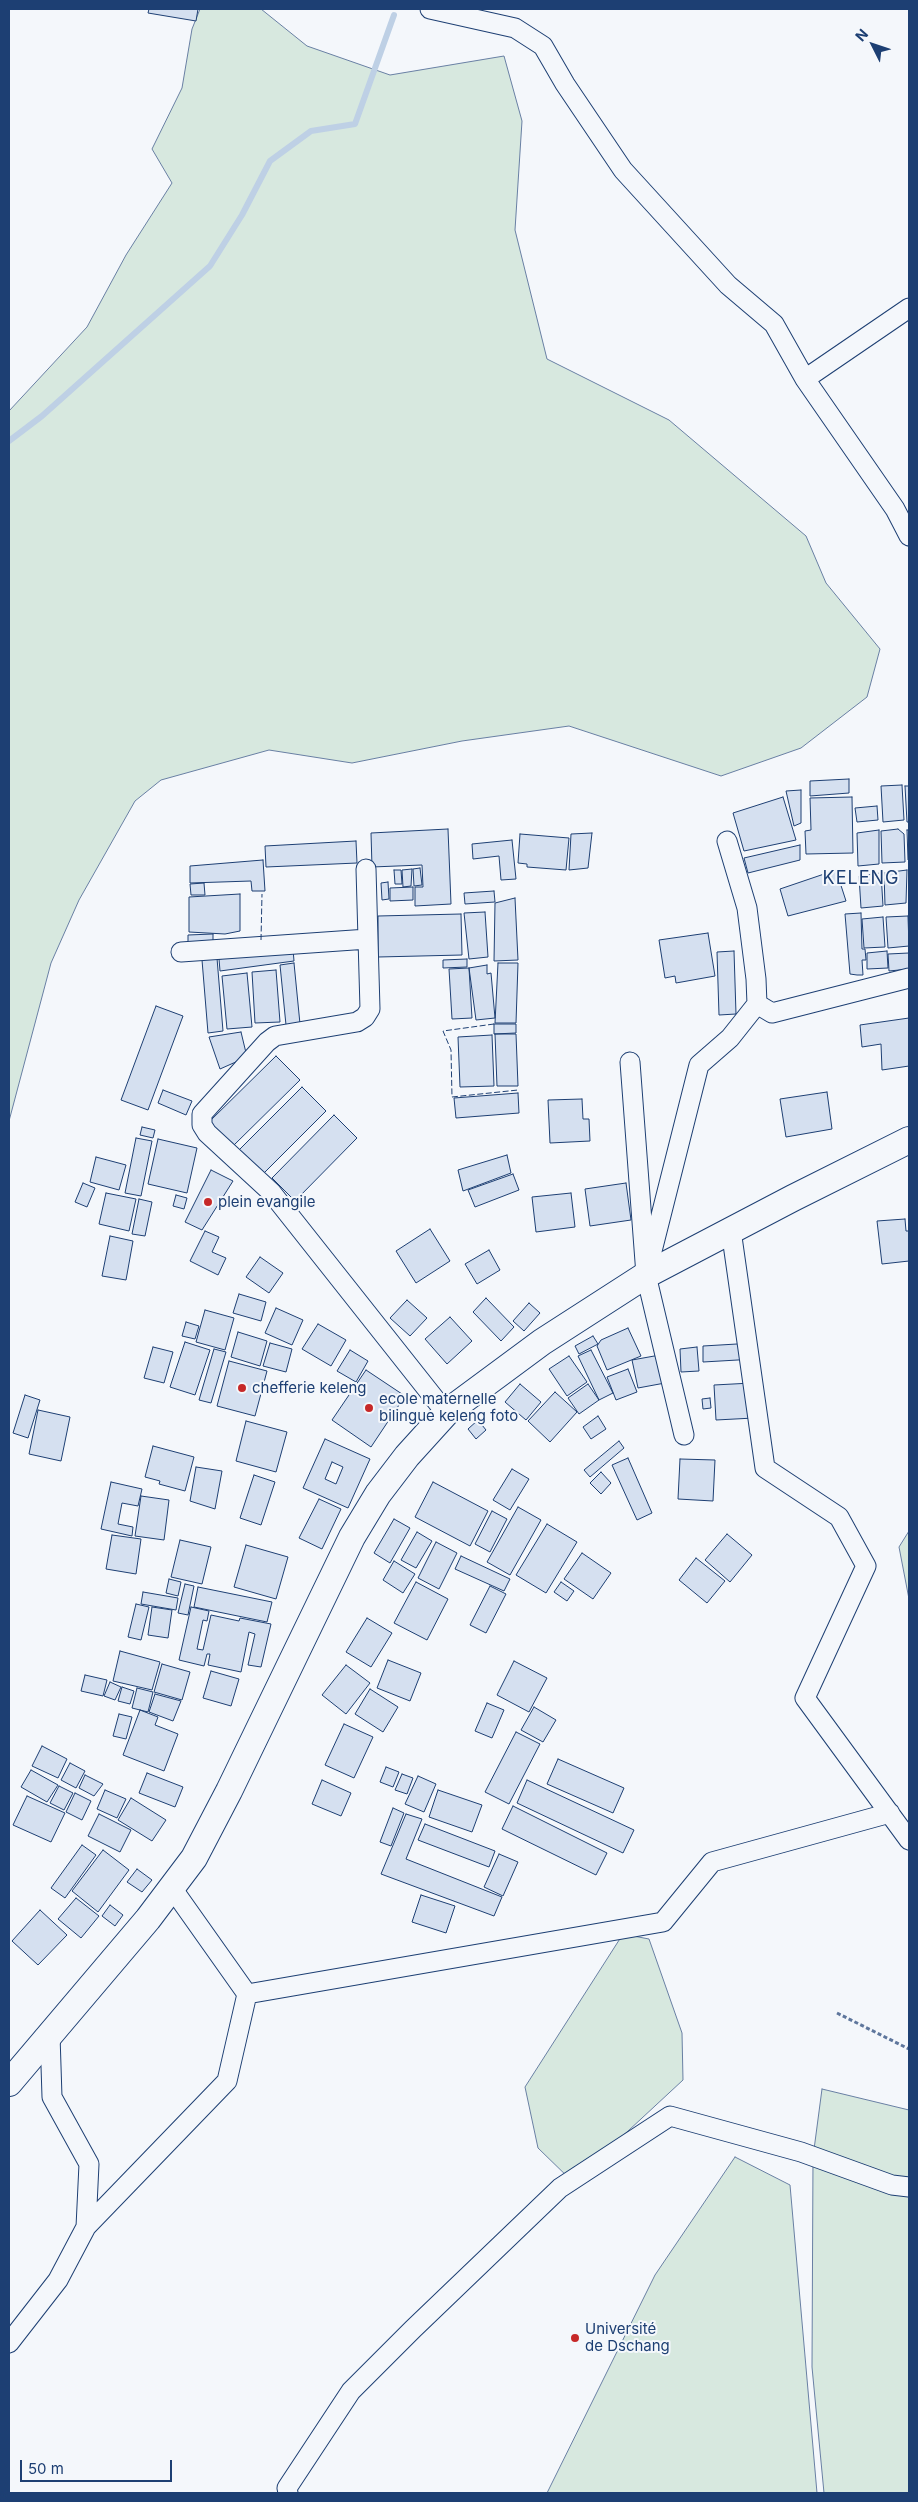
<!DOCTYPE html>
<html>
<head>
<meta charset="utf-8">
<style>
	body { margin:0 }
	#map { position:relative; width:918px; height:2502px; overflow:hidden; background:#f4f7fb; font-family:Inter,sans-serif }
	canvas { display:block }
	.frame { position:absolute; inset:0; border:10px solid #1d3f73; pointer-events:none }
	.north { position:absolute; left:848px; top:20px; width:50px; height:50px; -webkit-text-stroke:4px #f4f7fb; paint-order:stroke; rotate:311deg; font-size:14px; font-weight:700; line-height:20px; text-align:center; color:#1d3f73 }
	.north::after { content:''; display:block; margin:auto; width:18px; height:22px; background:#1d3f73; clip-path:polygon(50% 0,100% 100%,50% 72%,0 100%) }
	.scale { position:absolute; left:20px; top:2460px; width:152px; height:22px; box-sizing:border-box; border:2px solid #1d3f73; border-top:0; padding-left:6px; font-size:15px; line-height:18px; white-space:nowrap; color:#1d3f73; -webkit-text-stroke:4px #f4f7fb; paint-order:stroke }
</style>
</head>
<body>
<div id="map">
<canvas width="918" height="2502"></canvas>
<div class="frame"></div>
<div class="north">N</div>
<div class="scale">50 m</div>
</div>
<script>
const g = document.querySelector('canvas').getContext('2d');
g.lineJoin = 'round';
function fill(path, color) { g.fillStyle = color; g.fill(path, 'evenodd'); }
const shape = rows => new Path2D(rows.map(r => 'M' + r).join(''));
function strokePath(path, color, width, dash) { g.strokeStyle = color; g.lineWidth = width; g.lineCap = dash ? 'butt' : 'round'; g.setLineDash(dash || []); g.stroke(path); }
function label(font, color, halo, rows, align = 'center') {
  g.font = font + ' Inter,sans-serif'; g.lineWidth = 4; g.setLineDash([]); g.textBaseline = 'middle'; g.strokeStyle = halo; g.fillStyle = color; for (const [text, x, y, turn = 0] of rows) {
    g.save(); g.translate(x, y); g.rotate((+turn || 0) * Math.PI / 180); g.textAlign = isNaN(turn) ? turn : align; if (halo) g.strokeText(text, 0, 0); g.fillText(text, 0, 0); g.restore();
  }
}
const green = shape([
	[200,9,261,9,307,46,390,75,504,56,522,121,515,230,547,359,669,420,806,536,826,583,880,649,867,697,801,748,721,776,569,726,462,741,352,763,269,750,161,780,135,801,79,900,51,963,9,1121,9,411,87,327,126,255,172,183,152,149,182,88,192,29,200,9],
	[909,1531,909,1599,899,1547,909,1531],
	[623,1934,649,1939,682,2033,683,2080,573,2182,538,2148,525,2087,623,1934],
	[822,2089,909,2110,909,2493,824,2493,812,2367,813,2157,822,2089],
	[735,2157,790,2185,817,2493,547,2493,655,2275,735,2157]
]);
const stream = shape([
	[9,441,42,416,210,266,242,215,270,161,311,131,355,124,394,15]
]);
const building = shape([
	[149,9,198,9,196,21,148,13,149,9],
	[849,779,849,793,810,796,810,781,849,779],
	[902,785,904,820,883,822,881,786,902,785],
	[905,786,909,786,909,822,907,822,905,786],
	[801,790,801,823,794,826,786,791,801,790],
	[783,797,796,840,744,851,733,813,783,797],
	[852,797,853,853,806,854,805,831,811,830,810,798,852,797],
	[877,806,878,820,857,822,855,808,877,806],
	[448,829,451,904,415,906,415,887,423,887,422,865,372,867,371,833,448,829],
	[898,829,904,834,905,862,882,863,881,831,898,829],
	[879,830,879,864,858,866,857,833,879,830],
	[907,830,909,830,909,860,908,860,907,830],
	[592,833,588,868,569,870,571,834,592,833],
	[520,834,569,838,566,870,527,867,527,864,518,863,520,834],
	[512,840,516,879,501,880,499,856,473,859,472,844,512,840],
	[356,841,357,863,266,867,265,846,356,841],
	[800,845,800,860,748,873,744,858,800,845],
	[263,860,265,891,252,891,251,881,190,883,190,866,263,860],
	[420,868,422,885,414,886,413,869,420,868],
	[412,869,411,886,403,887,402,870,412,869],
	[394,870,401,870,402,884,395,884,394,870],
	[836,870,846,901,788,916,780,889,836,870],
	[907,870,906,903,885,905,884,873,907,870],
	[881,873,883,906,861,908,859,876,881,873],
	[388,882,389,899,382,900,381,883,388,882],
	[204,883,205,895,191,895,190,884,204,883],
	[413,887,413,900,390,901,390,888,413,887],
	[494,891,495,902,465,904,464,893,494,891],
	[240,894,240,931,225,934,189,932,189,897,240,894],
	[515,898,518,960,494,961,495,903,515,898],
	[485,912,488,957,469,959,464,913,485,912],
	[861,913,862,949,865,949,866,960,862,960,863,975,857,975,850,974,845,914,861,913],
	[461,914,462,955,378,957,378,916,461,914],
	[908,916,909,946,888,948,886,917,908,916],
	[883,917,885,947,864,948,862,919,883,917],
	[708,933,715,976,676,983,675,976,665,978,659,940,708,933],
	[213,934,213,943,188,944,188,935,213,934],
	[293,949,294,961,220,971,219,959,293,949],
	[734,951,736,1014,719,1015,717,952,734,951],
	[887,951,888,968,867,969,867,953,887,951],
	[909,953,909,969,889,971,888,954,909,953],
	[217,958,223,1031,208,1033,202,960,217,958],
	[467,959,467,967,443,968,443,960,467,959],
	[294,963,300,1024,286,1025,280,965,294,963],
	[498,963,518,963,516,1023,495,1023,498,963],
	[487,965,487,974,491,973,495,1018,476,1020,469,968,487,965],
	[469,968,472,1018,452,1019,449,969,469,968],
	[276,970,280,1022,255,1023,252,972,276,970],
	[247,973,252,1027,227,1029,222,976,247,973],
	[156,1006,183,1016,148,1110,121,1100,156,1006],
	[909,1018,909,1066,882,1070,881,1044,862,1047,860,1025,909,1018],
	[494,1024,516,1024,516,1033,494,1034,494,1024],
	[241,1032,247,1057,220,1069,209,1037,241,1032],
	[495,1034,516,1034,518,1086,497,1086,495,1034],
	[492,1035,494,1086,460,1087,458,1037,492,1035],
	[276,1056,300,1080,233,1146,209,1122,276,1056],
	[302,1087,326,1111,262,1175,238,1151,302,1087],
	[163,1090,192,1101,186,1115,158,1103,163,1090],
	[827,1092,832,1129,786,1137,780,1099,827,1092],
	[518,1093,519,1113,456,1118,454,1098,518,1093],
	[582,1099,583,1119,589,1119,590,1141,550,1143,548,1100,582,1099],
	[334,1115,357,1138,295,1201,272,1178,334,1115],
	[142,1127,155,1130,153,1138,140,1135,142,1127],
	[136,1138,152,1141,141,1196,125,1193,136,1138],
	[158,1139,197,1148,187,1193,148,1184,158,1139],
	[507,1155,511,1173,463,1191,458,1170,507,1155],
	[96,1157,126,1165,119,1190,90,1182,96,1157],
	[211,1170,233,1181,202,1230,185,1222,211,1170],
	[513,1174,519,1190,475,1207,468,1190,513,1174],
	[83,1183,95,1188,87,1207,75,1202,83,1183],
	[626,1183,631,1220,590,1226,585,1189,626,1183],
	[106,1193,136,1199,129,1231,99,1224,106,1193],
	[571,1193,575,1227,536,1232,532,1197,571,1193],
	[176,1195,187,1198,184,1209,173,1206,176,1195],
	[139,1199,152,1202,145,1236,132,1234,139,1199],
	[905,1219,906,1231,909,1231,909,1261,882,1264,877,1221,905,1219],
	[430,1229,450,1261,416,1283,396,1251,430,1229],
	[205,1231,219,1237,212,1252,226,1258,218,1275,190,1261,205,1231],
	[110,1236,133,1241,126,1280,102,1276,110,1236],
	[489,1250,500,1270,477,1284,465,1264,489,1250],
	[260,1257,283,1273,269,1293,246,1277,260,1257],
	[239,1294,266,1302,261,1321,233,1313,239,1294],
	[486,1298,514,1327,501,1341,473,1312,486,1298],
	[407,1300,427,1318,410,1336,390,1318,407,1300],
	[529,1303,540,1313,524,1331,513,1321,529,1303],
	[276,1308,303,1320,292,1345,265,1333,276,1308],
	[205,1310,234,1318,225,1350,196,1342,205,1310],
	[450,1317,472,1341,447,1364,425,1339,450,1317],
	[186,1322,199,1326,195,1339,182,1336,186,1322],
	[318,1324,346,1340,331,1366,302,1349,318,1324],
	[628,1328,641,1356,607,1370,597,1346,601,1340,628,1328],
	[238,1332,267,1341,260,1366,231,1357,238,1332],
	[593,1336,598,1344,579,1354,575,1346,593,1336],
	[185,1342,210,1350,195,1395,170,1387,185,1342],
	[270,1343,292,1349,286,1372,263,1366,270,1343],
	[754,1343,755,1359,703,1362,703,1346,754,1343],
	[153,1347,173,1352,164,1383,144,1378,153,1347],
	[697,1347,699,1371,681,1372,680,1349,697,1347],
	[214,1349,226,1352,211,1403,199,1400,214,1349],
	[350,1350,368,1361,356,1382,337,1371,350,1350],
	[591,1350,613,1393,599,1400,578,1356,591,1350],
	[660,1355,665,1383,638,1388,632,1360,660,1355],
	[569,1356,587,1382,567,1396,549,1369,569,1356],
	[229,1361,267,1371,255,1416,217,1406,229,1361],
	[628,1369,637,1392,616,1400,607,1377,628,1369],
	[366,1370,405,1396,371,1447,332,1420,366,1370],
	[752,1383,754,1418,716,1420,714,1385,752,1383],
	[520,1384,541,1402,526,1420,505,1402,520,1384],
	[588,1384,599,1400,579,1414,568,1398,588,1384],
	[555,1392,577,1412,550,1442,528,1421,555,1392],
	[25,1395,40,1400,28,1438,13,1433,25,1395],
	[710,1398,711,1408,703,1409,702,1399,710,1398],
	[38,1410,70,1417,61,1461,29,1454,38,1410],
	[598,1416,606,1429,591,1439,583,1427,598,1416],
	[478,1420,486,1430,476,1439,468,1429,478,1420],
	[246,1421,287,1432,276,1472,236,1461,246,1421],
	[325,1439,370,1459,348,1508,303,1488,325,1439],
	[332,1462,343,1467,336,1484,325,1479,332,1462],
	[619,1441,624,1448,590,1477,584,1470,619,1441],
	[153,1446,194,1457,185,1491,159,1484,160,1481,145,1477,153,1446],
	[628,1458,652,1513,637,1520,612,1465,628,1458],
	[680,1459,715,1460,713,1501,678,1499,680,1459],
	[196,1467,222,1471,215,1509,190,1501,196,1467],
	[512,1469,529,1479,510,1510,493,1500,512,1469],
	[601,1472,611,1483,601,1494,590,1483,601,1472],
	[254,1475,275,1482,261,1525,240,1518,254,1475],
	[111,1482,142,1489,138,1506,122,1503,118,1524,133,1527,132,1536,101,1529,111,1482],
	[433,1482,488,1511,470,1546,415,1517,433,1482],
	[141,1496,169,1500,164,1540,135,1536,141,1496],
	[319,1499,341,1509,322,1549,299,1538,319,1499],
	[518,1507,541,1520,510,1575,487,1562,518,1507],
	[492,1511,507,1519,490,1552,475,1544,492,1511],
	[394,1519,410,1528,390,1563,374,1553,394,1519],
	[547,1524,577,1542,546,1593,516,1575,547,1524],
	[417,1532,432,1541,416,1568,401,1560,417,1532],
	[727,1534,752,1555,730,1582,705,1560,727,1534],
	[112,1535,141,1539,136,1574,106,1569,112,1535],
	[180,1540,211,1547,202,1584,171,1577,180,1540],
	[436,1542,457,1553,439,1589,418,1578,436,1542],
	[246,1545,288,1557,276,1599,234,1587,246,1545],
	[582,1553,611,1573,593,1599,564,1579,582,1553],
	[461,1556,510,1579,504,1591,455,1569,461,1556],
	[696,1558,725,1581,707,1603,679,1580,696,1558],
	[394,1561,415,1574,403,1593,383,1580,394,1561],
	[169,1579,181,1582,178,1596,166,1593,169,1579],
	[416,1582,448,1599,427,1640,394,1623,416,1582],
	[561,1582,574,1591,567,1601,554,1592,561,1582],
	[185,1584,194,1586,188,1615,178,1613,185,1584],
	[490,1586,506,1594,486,1633,470,1625,490,1586],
	[198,1587,272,1602,267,1622,194,1607,198,1587],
	[143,1592,178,1598,176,1610,141,1604,143,1592],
	[136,1604,149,1607,141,1640,128,1637,136,1604],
	[152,1607,172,1610,168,1638,148,1635,152,1607],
	[191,1607,209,1611,207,1621,203,1620,197,1649,203,1650,211,1615,239,1621,240,1618,271,1624,261,1667,248,1665,255,1634,249,1632,241,1672,208,1665,210,1654,207,1654,204,1666,179,1660,191,1607],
	[367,1618,392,1633,371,1667,346,1652,367,1618],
	[120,1651,160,1662,152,1690,113,1681,120,1651],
	[388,1660,421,1673,410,1701,377,1688,388,1660],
	[514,1661,547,1678,529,1712,497,1695,514,1661],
	[162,1664,190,1672,182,1700,154,1692,162,1664],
	[346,1665,370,1683,346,1714,322,1695,346,1665],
	[211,1671,239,1679,231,1706,203,1698,211,1671],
	[85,1675,107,1680,103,1696,81,1691,85,1675],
	[110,1682,121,1687,115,1700,104,1696,110,1682],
	[122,1687,134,1691,130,1704,118,1701,122,1687],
	[137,1688,153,1692,148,1712,132,1708,137,1688],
	[370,1689,398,1707,383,1732,355,1714,370,1689],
	[155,1694,181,1701,173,1721,149,1712,155,1694],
	[487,1703,504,1710,492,1738,475,1731,487,1703],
	[534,1707,556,1720,543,1742,521,1730,534,1707],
	[140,1710,158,1717,155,1725,178,1734,164,1771,123,1755,140,1710],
	[119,1714,132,1717,126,1739,113,1736,119,1714],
	[344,1724,373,1737,354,1778,325,1765,344,1724],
	[516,1732,540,1744,509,1804,485,1792,516,1732],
	[42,1746,67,1759,58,1778,32,1766,42,1746],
	[558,1759,624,1788,613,1813,547,1784,558,1759],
	[70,1763,85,1771,76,1788,61,1780,70,1763],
	[386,1767,399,1772,393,1787,380,1782,386,1767],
	[31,1770,58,1785,47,1802,21,1787,31,1770],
	[147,1773,183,1787,175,1807,139,1793,147,1773],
	[402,1774,413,1778,407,1794,395,1790,402,1774],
	[85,1775,103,1784,94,1796,79,1788,85,1775],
	[418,1776,436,1784,424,1812,405,1804,418,1776],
	[322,1780,351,1793,341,1816,312,1804,322,1780],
	[527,1780,634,1830,623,1853,517,1803,527,1780],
	[59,1786,73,1793,64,1810,50,1803,59,1786],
	[105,1790,126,1799,117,1818,97,1809,105,1790],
	[438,1790,482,1805,472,1832,429,1817,438,1790],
	[75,1793,91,1801,82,1820,66,1812,75,1793],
	[27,1796,65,1813,51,1842,13,1825,27,1796],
	[131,1798,166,1820,152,1841,118,1820,131,1798],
	[513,1806,607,1853,596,1875,502,1829,513,1806],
	[393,1808,404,1813,391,1846,380,1842,393,1808],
	[99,1814,131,1830,120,1852,88,1836,99,1814],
	[406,1814,422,1819,406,1859,502,1897,494,1916,381,1874,406,1814],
	[425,1824,495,1851,489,1867,418,1840,425,1824],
	[82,1845,96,1855,65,1898,51,1888,82,1845],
	[103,1850,129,1870,98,1912,72,1891,103,1850],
	[499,1854,518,1862,503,1896,484,1887,499,1854],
	[137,1869,152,1880,142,1892,127,1882,137,1869],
	[421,1895,455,1906,446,1933,412,1922,421,1895],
	[76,1898,99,1916,81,1938,58,1919,76,1898],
	[110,1905,123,1915,115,1926,102,1916,110,1905],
	[40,1910,67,1935,38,1965,12,1941,40,1910]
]);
const path = shape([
	[837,2013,909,2049]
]);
const minor = shape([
	[430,9,515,28,543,46,565,84,623,170,728,285,774,324,805,379,895,509,909,536],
	[805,379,909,308],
	[727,841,747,908,756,979,757,1004,772,1013,909,978],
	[366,869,370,1009,365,1017,357,1022,275,1036,267,1042,202,1114,202,1125,207,1133,271,1192,446,1413],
	[181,952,368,939],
	[630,1062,646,1275,684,1435],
	[731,1230,765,1468,839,1517,866,1566,805,1698,909,1840],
	[650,1259,699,1065,730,1038,757,1004],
	[172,1888,247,1994,663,1922,712,1862,890,1813],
	[86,2227,227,2081,247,1994],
	[9,2343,58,2280,86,2227,89,2164,52,2097,50,2035],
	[288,2493,287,2488,351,2391,413,2329,560,2188,670,2116,801,2152,892,2185,909,2187]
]);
const secondary = shape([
	[9,2083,148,1919,194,1858,229,1791,352,1537,378,1494,407,1456,446,1413,542,1342,646,1275,793,1198,909,1140]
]);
const fence = shape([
	[261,940,262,894],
	[494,1024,443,1031,451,1050,452,1097,518,1090]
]);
const markers = [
	[208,1202,5,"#c62828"],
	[242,1388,5,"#c62828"],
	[369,1408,5,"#c62828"],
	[575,2338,5,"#c62828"]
];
const poiNames = [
	["plein evangile",218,1202],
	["chefferie keleng",252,1388],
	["ecole maternelle",379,1399],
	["bilingue keleng foto",379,1416],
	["Université",585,2329],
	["de Dschang",585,2346]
];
const quarterNames = [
	["KELENG",861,879]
];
fill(green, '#d7e8df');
strokePath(green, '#687fa3', 1);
strokePath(stream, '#bed0e5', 6);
fill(building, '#d5e0f0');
strokePath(building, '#1d3f73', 1);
strokePath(minor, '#1d3f73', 21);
strokePath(secondary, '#1d3f73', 28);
strokePath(path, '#5e769c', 3, [4, 2.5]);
strokePath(minor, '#f4f7fb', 19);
strokePath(secondary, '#f4f7fb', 26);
strokePath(fence, '#1d3f73', 1, [6, 2.5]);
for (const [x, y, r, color] of markers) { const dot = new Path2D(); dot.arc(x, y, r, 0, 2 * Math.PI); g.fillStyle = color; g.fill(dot); strokePath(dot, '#f4f7fb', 2); }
label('15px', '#1d3f73', '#f4f7fb', poiNames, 'left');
g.letterSpacing = '1px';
label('18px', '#1d3f73', '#f4f7fb', quarterNames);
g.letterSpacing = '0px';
</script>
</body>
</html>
